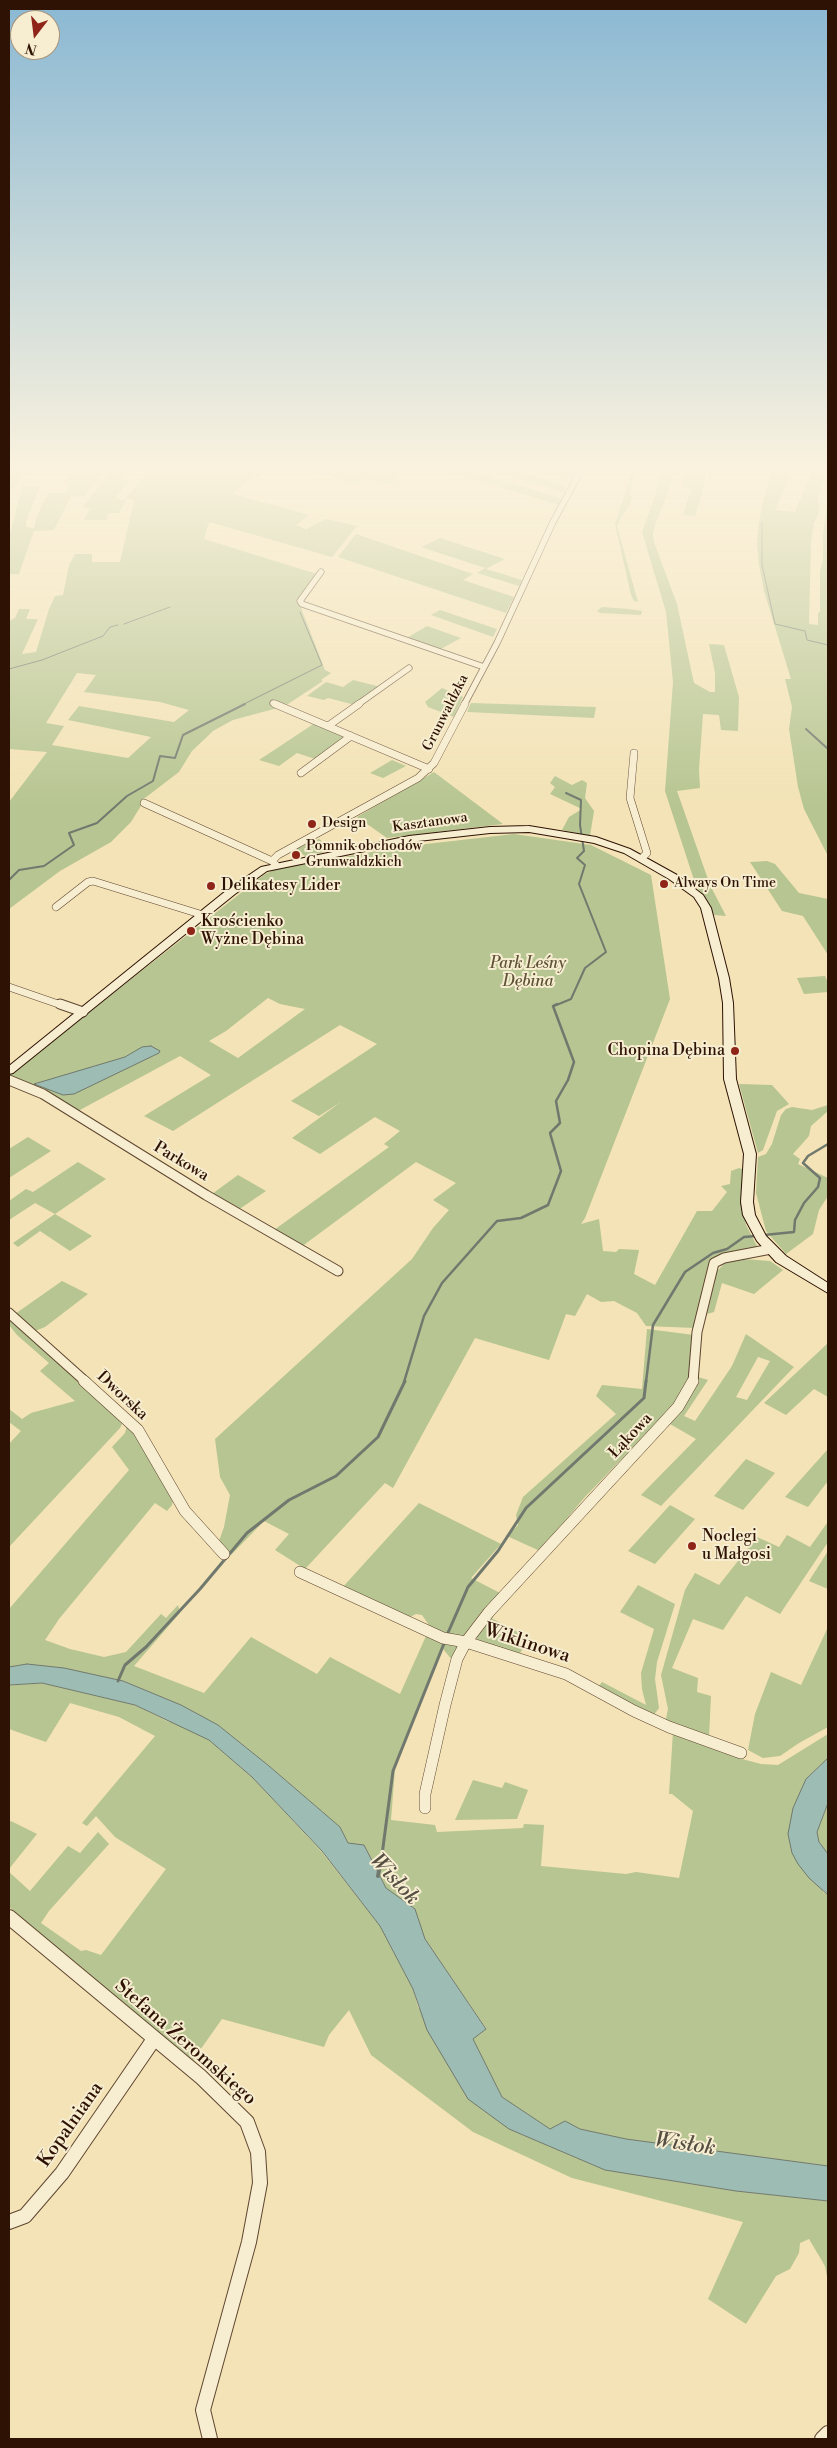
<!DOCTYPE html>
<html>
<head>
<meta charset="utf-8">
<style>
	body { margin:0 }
	#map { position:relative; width:837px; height:2448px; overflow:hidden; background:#f3e3b6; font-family:"Libre Bodoni",serif }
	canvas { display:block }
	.frame { position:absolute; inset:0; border:10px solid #2e1204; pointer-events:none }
	.north { position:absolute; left:10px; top:10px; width:50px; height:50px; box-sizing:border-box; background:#f7edd0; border:1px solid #a7957e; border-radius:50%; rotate:195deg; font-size:14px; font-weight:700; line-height:20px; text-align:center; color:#2e1204 }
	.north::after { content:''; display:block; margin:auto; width:18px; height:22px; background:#8f2418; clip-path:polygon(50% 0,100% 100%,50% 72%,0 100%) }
</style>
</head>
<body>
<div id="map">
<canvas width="837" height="2448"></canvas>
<div class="frame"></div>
<div class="north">N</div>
</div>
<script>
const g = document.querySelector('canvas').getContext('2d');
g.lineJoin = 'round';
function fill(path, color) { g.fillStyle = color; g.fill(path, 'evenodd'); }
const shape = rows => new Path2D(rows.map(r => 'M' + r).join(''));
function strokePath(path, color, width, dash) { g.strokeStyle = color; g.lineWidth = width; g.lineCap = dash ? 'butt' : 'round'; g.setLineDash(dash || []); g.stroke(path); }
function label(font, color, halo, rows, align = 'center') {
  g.font = font + ' "Libre Bodoni",serif'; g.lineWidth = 4; g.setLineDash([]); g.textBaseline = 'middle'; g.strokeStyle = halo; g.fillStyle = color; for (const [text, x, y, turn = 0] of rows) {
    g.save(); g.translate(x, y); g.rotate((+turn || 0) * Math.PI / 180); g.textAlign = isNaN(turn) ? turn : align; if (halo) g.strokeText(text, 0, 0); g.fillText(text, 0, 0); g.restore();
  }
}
const green = shape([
	[9,465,32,465,9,493],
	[82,465,107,465,84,497,71,496,54,530,34,531,19,574,9,574,9,538,22,487,38,486,39,489,26,521,26,527,34,528,36,519,48,493,65,493,70,484,63,482],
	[115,465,132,465,122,479,130,481,115,499,126,500,119,513,109,513,106,520,84,520,90,508,83,507],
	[138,465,272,465,258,477,252,477,233,494,309,515,296,525,306,529,326,519,357,526,332,557,209,522,204,539,317,574,297,602,303,605,301,608,325,670,331,673,321,680,323,681,285,706,233,720,213,731,192,751,179,772,141,801,142,804,131,822,111,842,60,871,9,909,9,802,47,752,9,749,9,621,15,618,19,609,30,609,26,619,38,619,22,654,36,652,49,609,55,596,63,595,69,565,75,554,92,554,92,562,120,562,134,501,126,498,148,472,137,471],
	[77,673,96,675,84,692,160,702,189,710,174,722,79,706,68,720,151,737,128,758,52,745,64,726,46,723],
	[284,465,378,465,401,472,392,485,368,478,354,484,310,470,305,472],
	[427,465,452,465,561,498,559,505],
	[473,465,524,465,517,470,567,486,565,493],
	[540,465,576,466,580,465,572,480,536,469],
	[634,465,638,465,630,493,632,497,629,506,621,517,617,526,638,602,634,601,631,595,615,524],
	[662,465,675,465,669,491,656,521,653,534,654,542,677,604,694,683,710,692,715,692,715,673,709,644,724,645,739,697,738,731,721,730,719,715,703,714,699,769,700,788,677,791,710,885,726,916,714,915,709,903,696,886,665,791,673,682,666,612,642,532,656,493],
	[687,465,707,465,702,495,695,516,683,515,691,489,682,487],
	[774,465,783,465,780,472,791,473,775,510,795,512,815,465,828,465,818,498,819,513,814,523,811,542,809,624,818,625,818,613,820,612,820,571,823,561,823,535,828,496,828,856,804,809,798,787,789,729,792,707,785,679,791,679,764,591,759,565,757,543,759,522,766,489],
	[356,534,473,574,463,580,514,597,506,613,338,557],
	[440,538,505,559,486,569,522,580,519,586,477,573,485,568,421,547],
	[602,607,629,609,642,611,641,615,600,613,597,611],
	[440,610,497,629,493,637,431,615],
	[427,626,461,638,439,650,405,639],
	[353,680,381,687,355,705,328,698,324,700,307,696,326,682,343,687],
	[442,688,463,697,454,717,428,707,425,702],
	[471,703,596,707,594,718,467,712],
	[315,723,348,737,318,760,297,753,279,766,259,760],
	[392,760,406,766,383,778,370,773],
	[434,772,503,824,387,838,357,817],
	[555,776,572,785,582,780,587,783,585,798,594,811,590,836,562,830,569,817,582,809,550,794,555,787,550,783],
	[514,834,591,845,651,875,670,999,585,1218,581,1224,599,1219,603,1251,616,1252,619,1249,639,1250,634,1274,655,1285,697,1211,712,1211,727,1192,721,1186,730,1184,731,1171,739,1168,745,1170,741,1199,746,1225,757,1246,753,1250,714,1260,708,1266,695,1328,646,1326,637,1313,614,1301,601,1302,587,1294,575,1316,566,1314,549,1360,475,1338,393,1488,385,1483,305,1569,275,1550,289,1534,264,1521,231,1555,219,1541,224,1527,230,1495,220,1477,215,1439,412,1259,433,1228,449,1210,433,1200,456,1183,416,1162,301,1247,274,1230,389,1147,384,1144,400,1131,375,1117,320,1154,292,1138,341,1102,319,1116,291,1101,377,1044,340,1025,173,1131,144,1116,211,1075,180,1056,78,1111,9,1075,265,874,276,869,400,847],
	[268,998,280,1004,305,1009,238,1058,209,1041,226,1031],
	[319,839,334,850,305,856,296,849],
	[767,861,775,864,799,893,828,899,828,955,803,916,782,911,750,862],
	[825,976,828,983,828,992,804,994,797,978],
	[739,1084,772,1085,789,1104,777,1111,763,1150,758,1153],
	[828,1105,828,1111,811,1126,809,1136,793,1154,800,1159,798,1164,828,1178,828,1196,819,1210,813,1234,786,1254,766,1231,756,1193,758,1157,766,1154,772,1144,781,1115,786,1109,792,1107,812,1110],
	[28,1137,51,1151,9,1178,9,1149],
	[78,1162,106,1179,55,1214,92,1236,70,1251,40,1231,18,1247,13,1243,55,1214,35,1203,9,1220,9,1201,26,1189,33,1192],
	[238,1175,266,1191,238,1210,212,1194],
	[744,1259,770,1261,783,1270,754,1294,722,1283,714,1312,707,1314,717,1271,726,1262],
	[62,1281,88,1294,45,1327,35,1331,15,1314],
	[9,1319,123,1422,120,1428,9,1547,9,1444,21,1431,9,1422,9,1409,22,1419,31,1413,75,1401,40,1371,49,1363,17,1335,9,1325],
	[647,1329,694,1335,689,1376,681,1397,584,1498,540,1551,507,1536,518,1525,516,1515,523,1497,616,1414,596,1396,602,1385,642,1389],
	[746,1334,794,1367,661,1506,641,1495,696,1439,670,1424,685,1406,698,1377,708,1380,684,1416,695,1421,732,1366],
	[758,1357,770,1361,747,1400,736,1397],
	[828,1343,828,1397,814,1389,786,1415,764,1403],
	[127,1426,131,1427,173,1500,172,1505,167,1511,155,1503,59,1619,45,1640,70,1649,104,1657,126,1652,161,1614,166,1618,178,1605,180,1613,134,1666,204,1693,251,1637,317,1674,330,1657,400,1694,426,1636,458,1646,459,1650,453,1661,443,1649,415,1717,395,1769,391,1820,435,1825,437,1832,523,1828,524,1824,544,1825,541,1866,626,1874,636,1872,679,1878,693,1811,672,1794,669,1794,673,1732,742,1759,761,1764,778,1765,828,1734,828,1758,806,1779,823,1892,828,1895,828,2166,626,2139,580,2129,565,2121,550,2129,502,2097,472,2038,486,2028,425,1939,415,1909,386,1888,364,1845,348,1843,340,1827,269,1766,218,1725,181,1705,123,1681,27,1664,9,1667,9,1609,129,1470,112,1447,125,1433],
	[828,1449,828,1481,808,1507,785,1497],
	[746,1459,775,1473,743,1510,714,1496],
	[419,1503,501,1544,471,1578,500,1593,465,1636,460,1637,431,1628,422,1615,416,1614,406,1619,342,1588],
	[670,1505,695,1519,655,1564,628,1551],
	[827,1523,828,1542,780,1614,746,1596,723,1630,693,1619,672,1668,698,1678,697,1692,711,1696,709,1737,665,1723,668,1709,661,1675,685,1590,695,1573,719,1585,757,1537,779,1547,787,1535,810,1547],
	[828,1551,828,1589,809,1581],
	[638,1585,675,1604,657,1662,655,1679,659,1708,653,1716,598,1687,602,1682,646,1705,642,1689,641,1673,654,1629,620,1612],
	[491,1618,529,1638,519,1655,479,1644,476,1636],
	[828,1627,828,1727,799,1743,780,1756,763,1758,748,1750,755,1714,771,1672,801,1685],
	[42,1683,135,1705,167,1721,177,1723,209,1740,252,1777,321,1851,380,1926,413,1989,418,2007,509,2129,605,2170,736,2191,828,2201,828,2282,825,2266,809,2239,800,2243,799,2253,790,2269,776,2276,746,2324,708,2299,743,2222,572,2178,473,2132,371,2055,349,2010,329,2035,324,2047,222,2019,193,2060,9,1907,9,1872,30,1891,68,1846,80,1853,98,1832,109,1844,49,1911,41,1923,81,1951,86,1950,101,1955,166,1869,115,1837,96,1816,87,1826,82,1823,155,1736,119,1717,70,1703,46,1742,9,1729,9,1685],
	[473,1780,502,1788,505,1782,528,1790,517,1819,455,1820],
	[828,1803,828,1854,819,1842,817,1832],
	[11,1821,37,1834,9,1869,9,1823]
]);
const water = shape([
	[151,1046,160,1051,159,1053,74,1094,63,1095,34,1084,125,1057,142,1047,151,1046],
	[27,1664,64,1668,123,1681,181,1705,218,1725,269,1766,340,1827,348,1843,364,1845,386,1888,415,1909,425,1939,486,2029,473,2039,502,2097,550,2129,565,2121,580,2129,626,2139,828,2166,828,2201,736,2191,605,2170,509,2129,468,2099,427,2030,413,1989,380,1926,322,1851,252,1777,209,1740,135,1705,42,1683,9,1685,9,1667,27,1664],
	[828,1758,828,1803,817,1832,819,1842,828,1854,828,1895,809,1878,798,1864,792,1853,788,1834,793,1808,806,1779,828,1758]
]);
const streamFar4 = shape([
	[762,522,762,565,775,624,805,631,807,640,828,645],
	[124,624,170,607],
	[9,669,42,660,103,636,110,627,118,625],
	[242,705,322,665,300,612]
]);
const streamFar3 = shape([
	[806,729,828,749],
	[9,880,19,870,44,866,74,845,69,833,97,823,127,796,153,781,160,756,175,758,183,735,245,704],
	[554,1006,571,999,585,968,606,952,579,884,585,865,577,858,584,851,580,825,581,800,566,793]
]);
const streamFar2 = shape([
	[764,1235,794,1232,795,1220,804,1203,818,1187,820,1178,803,1163,808,1156,828,1144],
	[404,1382,424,1316,442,1283,497,1221,521,1218,548,1205,561,1171,550,1133,560,1123,556,1101,568,1080,574,1062,553,1006,557,1004],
	[646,1382,653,1325,685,1272,713,1253,727,1249,744,1237,756,1236]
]);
const streamFar1 = shape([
	[447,1635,468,1587,498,1551,526,1508,644,1398,646,1381],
	[118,1681,125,1665,146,1647,200,1589,247,1533,289,1500,336,1476,378,1437,405,1381],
	[382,1855,393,1771,445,1641]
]);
const stream = shape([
	[378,1876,382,1854]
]);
const streetFar4 = shape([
	[321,572,300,601,302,604,484,667],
	[273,703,278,705],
	[357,705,409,668],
	[464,705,497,643,553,522,584,465]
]);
const streetFar3 = shape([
	[275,704,429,769],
	[328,726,359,704],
	[634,753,630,798,647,853,642,858],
	[301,773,351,736],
	[144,803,272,861],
	[276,865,272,861,278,855,418,778,434,763,465,704],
	[56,907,88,882,93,881,203,915],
	[9,987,64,1006]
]);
const streetFar2 = shape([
	[60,1004,83,1012],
	[9,1080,43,1094,206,1195,338,1271],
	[9,1313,86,1382],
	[693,1382,697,1332,714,1263,724,1258,771,1249]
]);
const streetFar1 = shape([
	[84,1381,138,1430,185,1511,224,1554],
	[300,1572,443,1638,466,1642,566,1674,634,1711,669,1727,741,1753],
	[425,1808,425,1794,445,1705,457,1659,466,1642,489,1612,678,1407,693,1381]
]);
const street = shape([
	[9,1917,201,2077,247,2122,258,2152,260,2183,249,2242,203,2410,210,2439],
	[9,2222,25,2216,62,2173,154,2039],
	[822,2439,828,2433]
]);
const secondary = shape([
	[529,826,596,837,630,849,677,875,703,895,711,908,729,978,733,1003,736,1079,756,1154,753,1202,755,1215,766,1236,786,1256,828,1283,828,1293,776,1262,757,1241,743,1215,741,1202,744,1154,724,1079,723,1003,719,978,701,908,694,897,669,879,624,853,594,843,529,832,490,833,409,842,267,871,235,894,13,1073,9,1074,9,1066,227,890,261,867,409,836,490,827,529,826]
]);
const markers = [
	[312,824,5,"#8f2418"],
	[296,855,5,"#8f2418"],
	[664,884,5,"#8f2418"],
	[211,886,5,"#8f2418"],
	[191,931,5,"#8f2418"],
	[735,1051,5,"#8f2418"],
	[692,1546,5,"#8f2418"]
];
const farStreetnames = [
	["Grunwaldzka",446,713,-63],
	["Kasztanowa",430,823,-8]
];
const farPoinames = [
	["Design",322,824],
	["Pomnik obchodów",306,847],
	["Grunwaldzkich",306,863],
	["Always On Time",674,884]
];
const poiNames = [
	["Delikatesy Lider",221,886],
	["Krościenko",201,922],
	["Wyżne Dębina",201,940],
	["Chopina Dębina",725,1051,"right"],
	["Noclegi",702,1537],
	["u Małgosi",702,1555]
];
const parkNames = [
	["Park Leśny",528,964],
	["Dębina",528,982]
];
const streetNames = [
	["Parkowa",181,1162,31],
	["Dworska",122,1396,43],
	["Łąkowa",631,1436,-47]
];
const nearStreetnames = [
	["Wiklinowa",527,1644,18],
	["Stefana Żeromskiego",185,2043,41],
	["Kopalniana",71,2125,-55]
];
const nearWaternames = [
	["Wisłok",394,1880,47],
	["Wisłok",685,2145,8]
];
fill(green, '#b6c591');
fill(water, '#9dbdb4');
strokePath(water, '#71796e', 1);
strokePath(streamFar4, '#71796e', 1);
strokePath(streamFar3, '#71796e', 2);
strokePath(streamFar2, '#71796e', 2.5);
strokePath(streamFar1, '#71796e', 3);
strokePath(stream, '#71796e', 4);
strokePath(streetFar4, '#5f4630', 7);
strokePath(streetFar3, '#5f4630', 8);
strokePath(streetFar2, '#5f4630', 11);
strokePath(streetFar1, '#5f4630', 12);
strokePath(street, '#5f4630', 16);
strokePath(secondary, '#2e1204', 2);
strokePath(streetFar4, '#f7edd0', 5.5);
strokePath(streetFar3, '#f7edd0', 7);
strokePath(streetFar2, '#f7edd0', 9);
strokePath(streetFar1, '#f7edd0', 11);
strokePath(street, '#f7edd0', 14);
fill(secondary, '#f7edd0');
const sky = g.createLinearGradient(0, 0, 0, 808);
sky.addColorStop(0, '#8ab8d3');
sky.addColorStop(0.58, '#faf2de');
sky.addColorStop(1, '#faf2de00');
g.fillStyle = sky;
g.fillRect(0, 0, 837, 808);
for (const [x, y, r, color] of markers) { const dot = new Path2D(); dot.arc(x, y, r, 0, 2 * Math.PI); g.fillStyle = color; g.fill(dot); strokePath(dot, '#f7edd0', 2); }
label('14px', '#2e1204', '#f7edd0', farStreetnames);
label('14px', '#2e1204', '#f7edd0', farPoinames, 'left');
label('16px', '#2e1204', '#f7edd0', poiNames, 'left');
label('italic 16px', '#5e5135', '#f7edd0', parkNames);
label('16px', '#2e1204', '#f7edd0', streetNames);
label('19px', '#2e1204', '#f7edd0', nearStreetnames);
label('italic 21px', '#554e42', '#f7edd0', nearWaternames);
</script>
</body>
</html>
